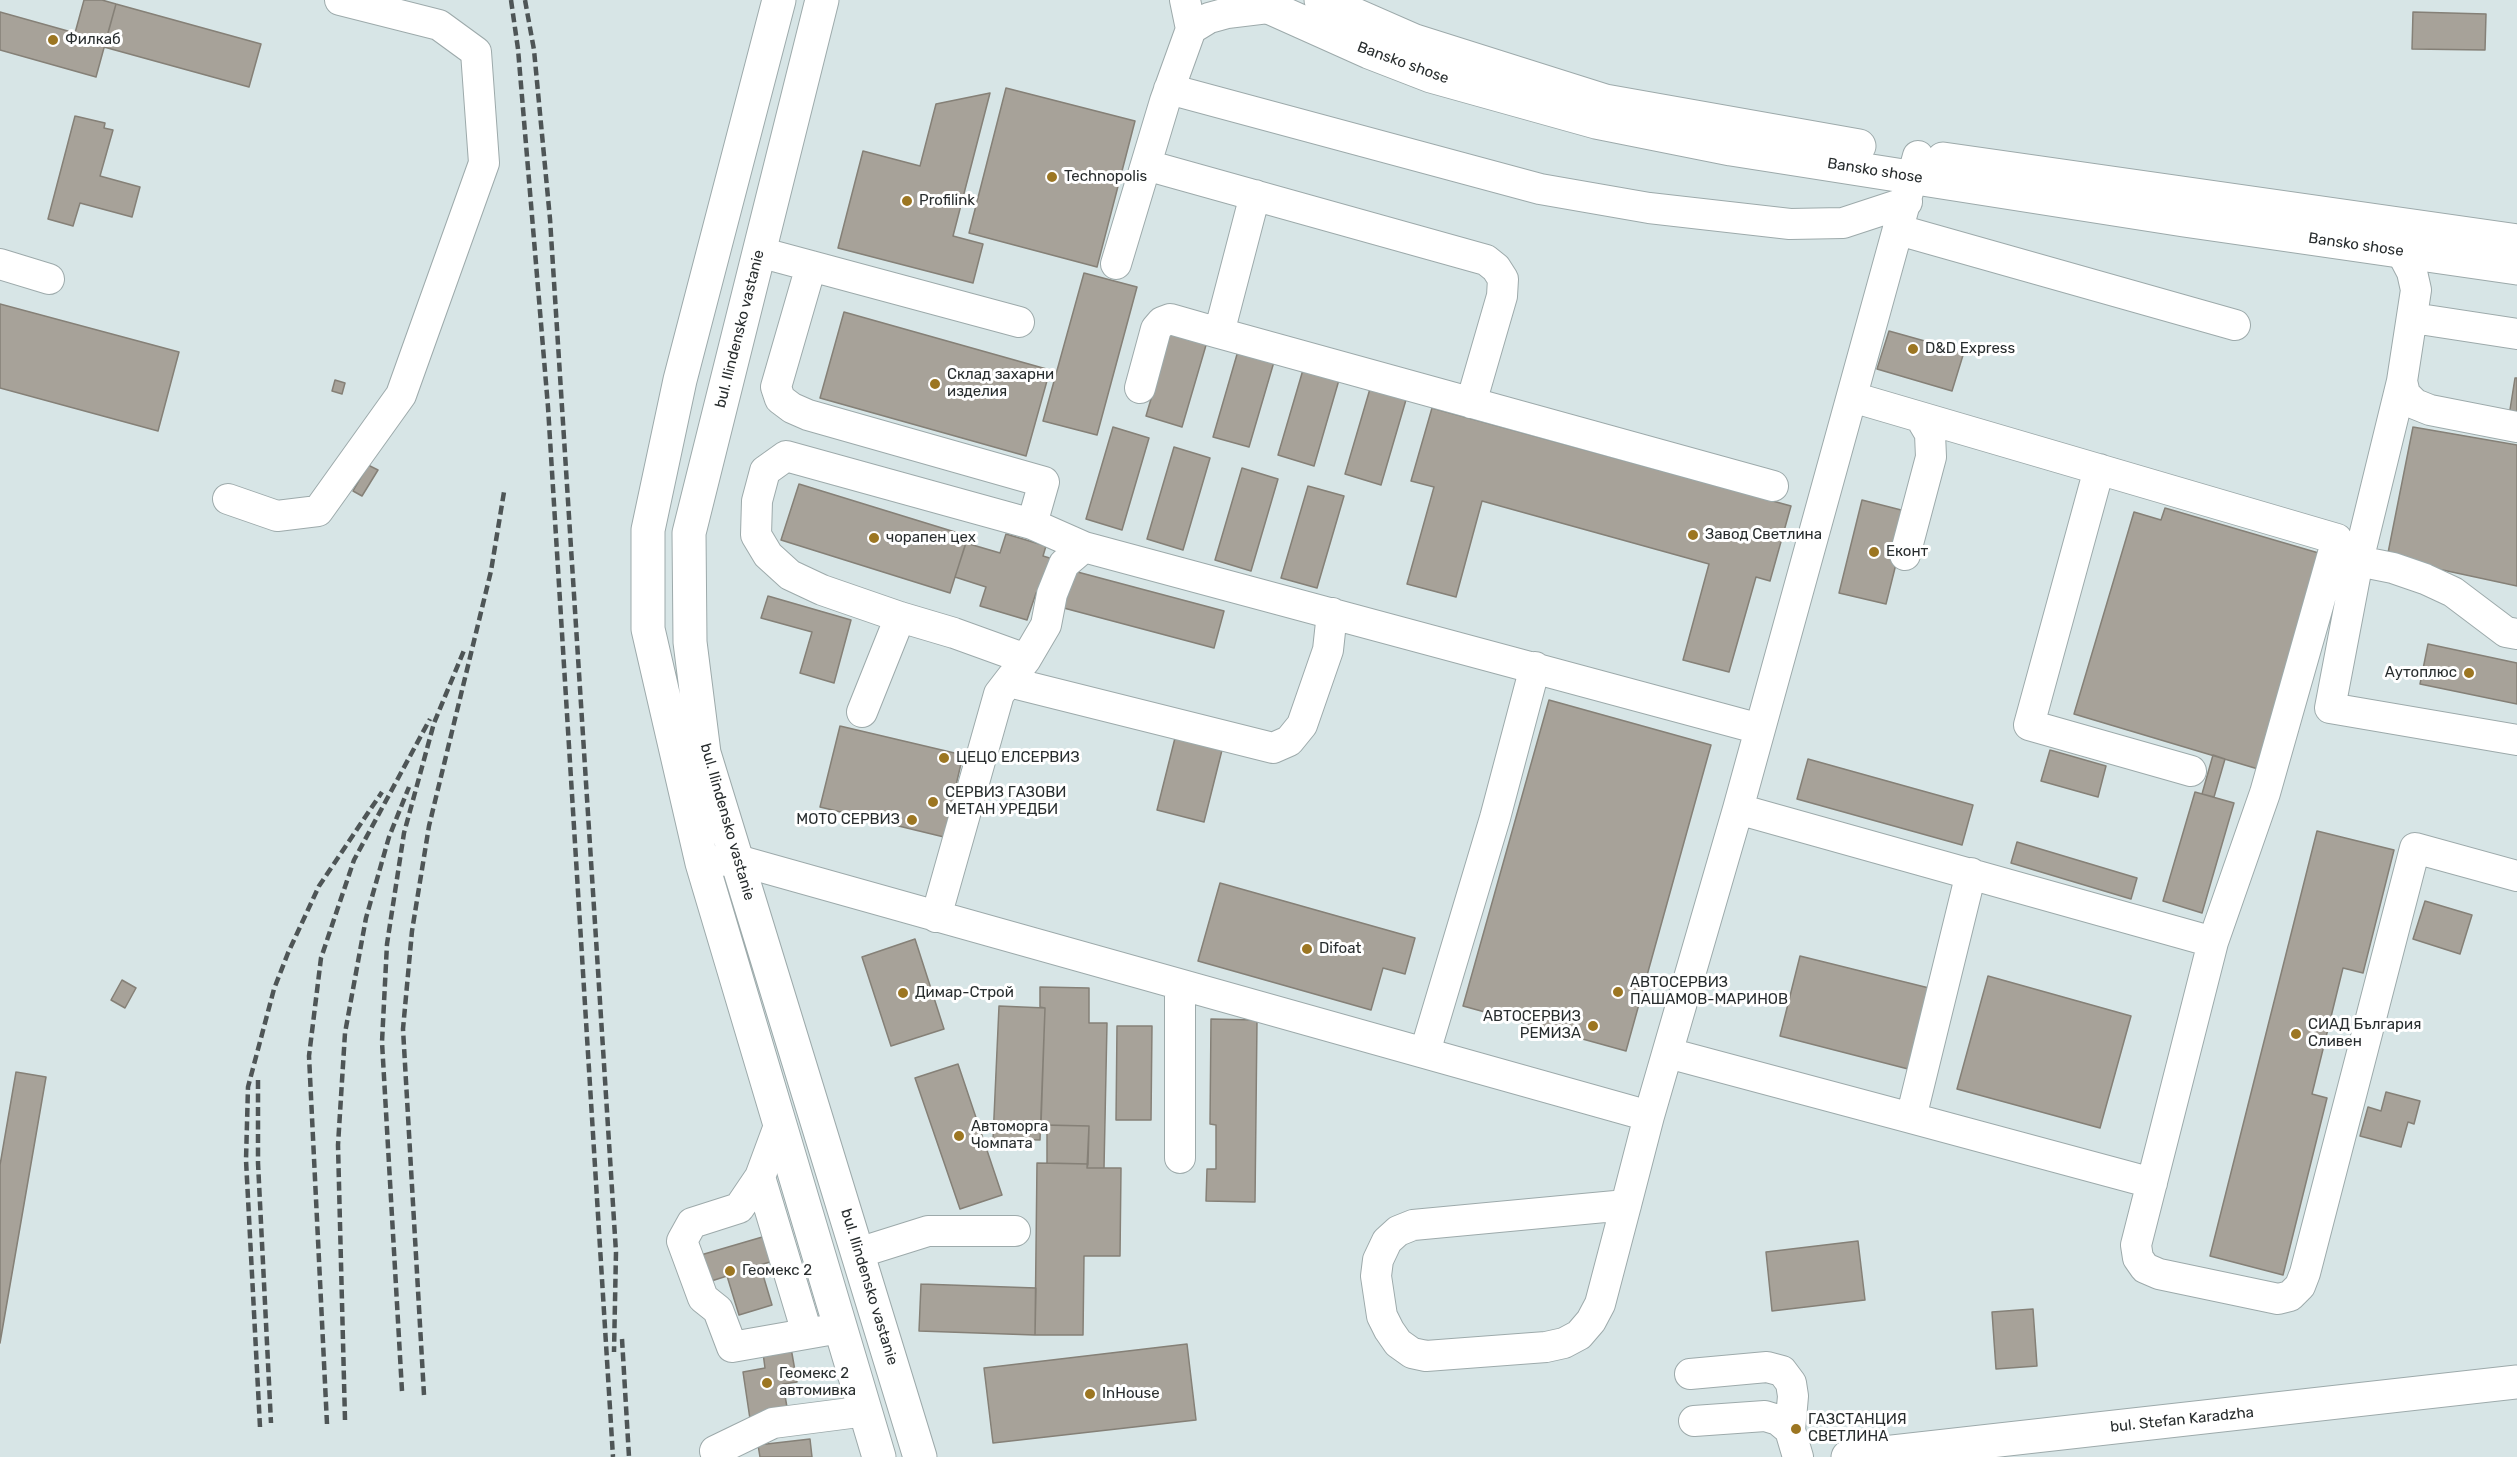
<!DOCTYPE html>
<html>
<head>
<meta charset="utf-8">
<style>
	body { margin:0 }
	canvas { display:block; background:#d7e5e6 }
</style>
</head>
<body>
<canvas width="2517" height="1457"></canvas>
<script>
const g = document.querySelector('canvas').getContext('2d');
g.lineJoin = 'round';
function fill(path, color) { g.fillStyle = color; g.fill(path, 'evenodd'); }
const shape = rows => new Path2D(rows.map(r => 'M' + r).join(''));
function strokePath(path, color, width, dash) { g.strokeStyle = color; g.lineWidth = width; g.lineCap = dash ? 'butt' : 'round'; g.setLineDash(dash || []); g.stroke(path); }
function label(font, color, halo, rows, align = 'center') {
  g.font = font + ' Rubik,sans-serif'; g.lineWidth = 6; g.setLineDash([]); g.textBaseline = 'middle'; g.strokeStyle = halo; g.fillStyle = color; for (const [text, x, y, turn = 0] of rows) {
    g.save(); g.translate(x, y); g.rotate((+turn || 0) * Math.PI / 180); g.textAlign = isNaN(turn) ? turn : align; if (halo) g.strokeText(text, 0, 0); g.fillText(text, 0, 0); g.restore();
  }
}
const building = shape([
	[84,0,102,0,116,4,96,77,0,50,0,12,75,33,84,0],
	[116,4,261,44,249,87,104,47,116,4],
	[2413,12,2486,14,2485,50,2412,49,2413,12],
	[1006,88,1135,121,1097,267,969,233,1006,88],
	[990,93,953,236,983,244,973,283,838,248,863,151,920,166,936,104,990,93],
	[75,116,105,123,104,128,113,130,100,176,140,187,132,217,80,203,73,226,48,219,75,116],
	[1084,273,1137,287,1097,435,1043,421,1084,273],
	[0,304,179,352,158,431,0,388,0,304],
	[844,312,1050,370,1026,456,820,398,844,312],
	[1173,324,1209,335,1182,427,1146,416,1173,324],
	[1889,331,1964,352,1952,391,1877,369,1889,331],
	[1240,344,1276,355,1249,447,1213,437,1240,344],
	[1305,363,1341,373,1314,466,1278,455,1305,363],
	[2515,378,2517,378,2517,417,2509,416,2515,378],
	[335,380,345,383,342,394,332,391,335,380],
	[1372,382,1408,393,1381,485,1345,474,1372,382],
	[1432,408,1791,506,1770,581,1756,577,1729,672,1683,660,1709,564,1482,501,1456,597,1407,584,1434,487,1411,481,1432,408],
	[1113,427,1149,438,1122,530,1086,519,1113,427],
	[2413,427,2517,445,2517,586,2387,558,2413,427],
	[1174,447,1210,458,1183,550,1147,539,1174,447],
	[368,465,378,470,362,496,353,491,368,465],
	[1242,468,1278,479,1251,571,1215,560,1242,468],
	[799,484,968,536,950,593,781,540,799,484],
	[1308,486,1344,496,1317,588,1281,578,1308,486],
	[1862,500,1909,512,1886,604,1839,593,1862,500],
	[2165,508,2322,554,2258,769,2074,714,2134,512,2161,520,2165,508],
	[1006,534,1046,546,1043,556,1056,560,1045,596,1036,593,1027,620,980,606,986,587,955,577,966,543,1000,553,1006,534],
	[1070,570,1224,611,1214,648,1060,607,1070,570],
	[768,596,851,620,834,683,800,673,812,632,761,618,768,596],
	[2428,644,2517,663,2517,704,2420,684,2428,644],
	[1549,700,1711,745,1626,1051,1463,1006,1549,700],
	[840,726,963,755,944,837,820,807,840,726],
	[1175,738,1222,750,1204,822,1157,810,1175,738],
	[2050,750,2106,766,2098,797,2041,781,2050,750],
	[2213,755,2225,759,2214,797,2202,794,2213,755],
	[1808,759,1973,805,1962,845,1797,799,1808,759],
	[2195,792,2234,803,2202,913,2163,901,2195,792],
	[2317,831,2394,850,2363,973,2343,968,2312,1094,2327,1098,2283,1275,2210,1256,2317,831],
	[2017,842,2137,878,2131,899,2011,863,2017,842],
	[1220,883,1415,938,1405,974,1383,968,1371,1010,1198,961,1220,883],
	[2425,901,2472,915,2460,954,2413,939,2425,901],
	[915,939,944,1029,891,1046,862,957,915,939],
	[1800,956,1933,989,1912,1070,1780,1036,1800,956],
	[1988,976,2131,1016,2100,1128,1957,1089,1988,976],
	[122,980,136,988,125,1008,111,1000,122,980],
	[1040,987,1089,988,1089,1023,1107,1023,1104,1168,1087,1168,1089,1126,1041,1125,1045,1008,1040,1007,1040,987],
	[999,1006,1045,1008,1040,1140,993,1139,999,1006],
	[1211,1019,1257,1020,1255,1202,1206,1201,1207,1169,1216,1169,1216,1125,1210,1124,1211,1019],
	[1117,1026,1152,1026,1151,1120,1116,1120,1117,1026],
	[958,1064,1002,1195,960,1209,915,1078,958,1064],
	[16,1072,46,1077,0,1343,0,1165,16,1072],
	[2386,1092,2420,1101,2414,1124,2408,1122,2401,1147,2360,1136,2368,1107,2381,1111,2386,1092],
	[1047,1125,1089,1126,1088,1164,1047,1163,1047,1125],
	[1037,1163,1088,1164,1087,1168,1121,1168,1120,1256,1084,1256,1083,1335,1035,1335,1037,1163],
	[776,1233,783,1258,760,1265,772,1305,739,1315,727,1276,702,1284,694,1257,776,1233],
	[1858,1241,1865,1300,1772,1311,1766,1252,1858,1241],
	[921,1284,1036,1288,1035,1335,919,1331,921,1284],
	[2033,1309,2037,1366,1996,1369,1992,1312,2033,1309],
	[1187,1344,1196,1420,993,1443,984,1368,1187,1344],
	[791,1348,797,1382,783,1384,788,1413,750,1419,743,1372,765,1368,763,1353,791,1348],
	[810,1439,812,1457,760,1457,758,1445,810,1439]
]);
const minor = shape([
	[1191,29,1209,18,1227,13,1268,8],
	[1169,89,1540,189,1649,208,1790,224,1843,223,1907,202],
	[1146,165,1486,260,1496,268,1503,279,1502,296,1471,403],
	[1255,195,1219,333,1773,486],
	[1899,230,2235,325],
	[2401,251,2412,272,2416,290,2402,381,2405,394,2415,404,2430,410,2517,427],
	[759,252,1019,322],
	[0,264,49,279],
	[1116,264,1165,101,1191,29,1185,0],
	[811,266,776,387,780,399,792,408,808,415,1044,482,1032,524],
	[2413,318,2517,334],
	[2402,381,2358,561,2330,708,2517,740],
	[1140,388,1156,329,1162,322,1170,319,1219,333],
	[1852,397,2337,539,2265,793,2213,942,2136,1245,2138,1258,2145,1268,2159,1274,2278,1299,2290,1296,2300,1286,2305,1273,2415,848,2517,876],
	[2099,469,2029,725,2191,771],
	[228,499,277,516,318,511,401,395,484,163,476,52,439,25,340,0],
	[1905,555,1931,457,1930,434,1920,417],
	[2358,561,2393,568,2425,579,2453,592,2506,632,2517,634],
	[1026,659,954,633,900,617,822,590,790,575,768,555,756,535,757,501,765,471,786,456,1032,524,1084,547,1760,729],
	[1009,682,1273,748,1289,741,1302,725,1328,650,1332,613],
	[862,712,900,617],
	[1738,809,2213,942],
	[717,861,737,860,1649,1116,1738,809,1918,156],
	[936,917,999,694,1026,659,1046,625,1052,594,1064,564,1084,547],
	[1180,985,1180,1158],
	[1425,1052,1495,818,1535,667],
	[1668,1053,1911,1118,1971,873],
	[1911,1118,2152,1183],
	[780,1123,760,1177,739,1208,692,1223,682,1241,703,1298,718,1310,732,1347,840,1328],
	[760,1177,807,1333],
	[1626,1205,1413,1225,1398,1231,1387,1241,1378,1260,1376,1276,1382,1316,1389,1330,1398,1343,1412,1353,1426,1356,1546,1347,1564,1343,1579,1335,1591,1321,1600,1304,1626,1205,1649,1116],
	[858,1253,928,1231,1015,1231],
	[1690,1374,1767,1367,1782,1371,1791,1383,1793,1396,1790,1430,1798,1457],
	[1694,1421,1765,1416,1778,1420,1790,1430],
	[715,1451,773,1423,866,1411]
]);
const major = shape([
	[779,0,680,380,648,530,648,629,702,863,879,1457],
	[822,0,689,533,690,642,704,753,920,1457],
	[1253,0,1369,52,1431,76,1596,122,1731,149,2184,220,2517,268],
	[1321,0,1415,41,1605,101,1859,146],
	[1943,159,2517,241],
	[1848,1457,2517,1382]
]);
const rail = shape([
	[511,0,518,49,548,407,613,1457],
	[525,0,534,50,550,219,616,1252,614,1352],
	[258,1080,258,1163,271,1423],
	[622,1339,629,1457],
	[402,1391,382,1042,387,944,404,833,434,723,465,648],
	[424,1395,403,1029,412,931,429,826,491,571,504,492],
	[345,1420,338,1145,345,1033,366,918,389,837,409,787],
	[327,1424,309,1056,321,958,354,860,430,719],
	[260,1427,246,1160,248,1087,274,989,288,953,319,886,382,792]
]);
const markers = [
	[53,40,6,"#9c7622"],
	[1052,177,6,"#9c7622"],
	[907,201,6,"#9c7622"],
	[1913,349,6,"#9c7622"],
	[935,384,6,"#9c7622"],
	[1693,535,6,"#9c7622"],
	[874,538,6,"#9c7622"],
	[1874,552,6,"#9c7622"],
	[2469,673,6,"#9c7622"],
	[944,758,6,"#9c7622"],
	[933,802,6,"#9c7622"],
	[912,820,6,"#9c7622"],
	[1307,949,6,"#9c7622"],
	[1618,992,6,"#9c7622"],
	[903,993,6,"#9c7622"],
	[1593,1026,6,"#9c7622"],
	[2296,1034,6,"#9c7622"],
	[959,1136,6,"#9c7622"],
	[730,1271,6,"#9c7622"],
	[767,1383,6,"#9c7622"],
	[1090,1394,6,"#9c7622"],
	[1796,1429,6,"#9c7622"]
];
const poiNames = [
	["Филкаб",65,40],
	["Technopolis",1064,177],
	["Profilink",919,201],
	["D&D Express",1925,349],
	["Склад захарни",947,375],
	["изделия",947,392],
	["Завод Светлина",1705,535],
	["чорапен цех",886,538],
	["Еконт",1886,552],
	["Аутоплюс",2457,673,"right"],
	["ЦЕЦО ЕЛСЕРВИЗ",956,758],
	["СЕРВИЗ ГАЗОВИ",945,793],
	["МЕТАН УРЕДБИ",945,810],
	["МОТО СЕРВИЗ",900,820,"right"],
	["Difoat",1319,949],
	["АВТОСЕРВИЗ",1630,983],
	["ПАШАМОВ-МАРИНОВ",1630,1000],
	["Димар-Строй",915,993],
	["АВТОСЕРВИЗ",1581,1017,"right"],
	["РЕМИЗА",1581,1034,"right"],
	["СИАД България",2308,1025],
	["Сливен",2308,1042],
	["Автоморга",971,1127],
	["Чомпата",971,1144],
	["Геомекс 2",742,1271],
	["Геомекс 2",779,1374],
	["автомивка",779,1391],
	["InHouse",1102,1394],
	["ГАЗСТАНЦИЯ",1808,1420],
	["СВЕТЛИНА",1808,1437]
];
const streetNames = [
	["Bansko shose",1403,63,20],
	["Bansko shose",1875,171,9],
	["Bansko shose",2356,245,8],
	["bul. Ilindensko vastanie",740,329,-76],
	["bul. Ilindensko vastanie",727,822,74],
	["bul. Ilindensko vastanie",869,1287,73],
	["bul. Stefan Karadzha",2182,1420,-6]
];
fill(building, '#a7a299');
strokePath(building, '#858077', 1.5);
strokePath(minor, '#9daaab', 32);
strokePath(major, '#9daaab', 35);
strokePath(minor, '#fff', 30);
strokePath(major, '#fff', 33);
strokePath(rail, '#4e5556', 4.5, [9, 4.5]);
for (const [x, y, r, color] of markers) { const dot = new Path2D(); dot.arc(x, y, r, 0, 2 * Math.PI); g.fillStyle = color; g.fill(dot); strokePath(dot, '#fff', 2); }
label('15px', '#282d2e', '#fff', poiNames, 'left');
label('15px', '#282d2e', '#fff', streetNames);
</script>
</body>
</html>
